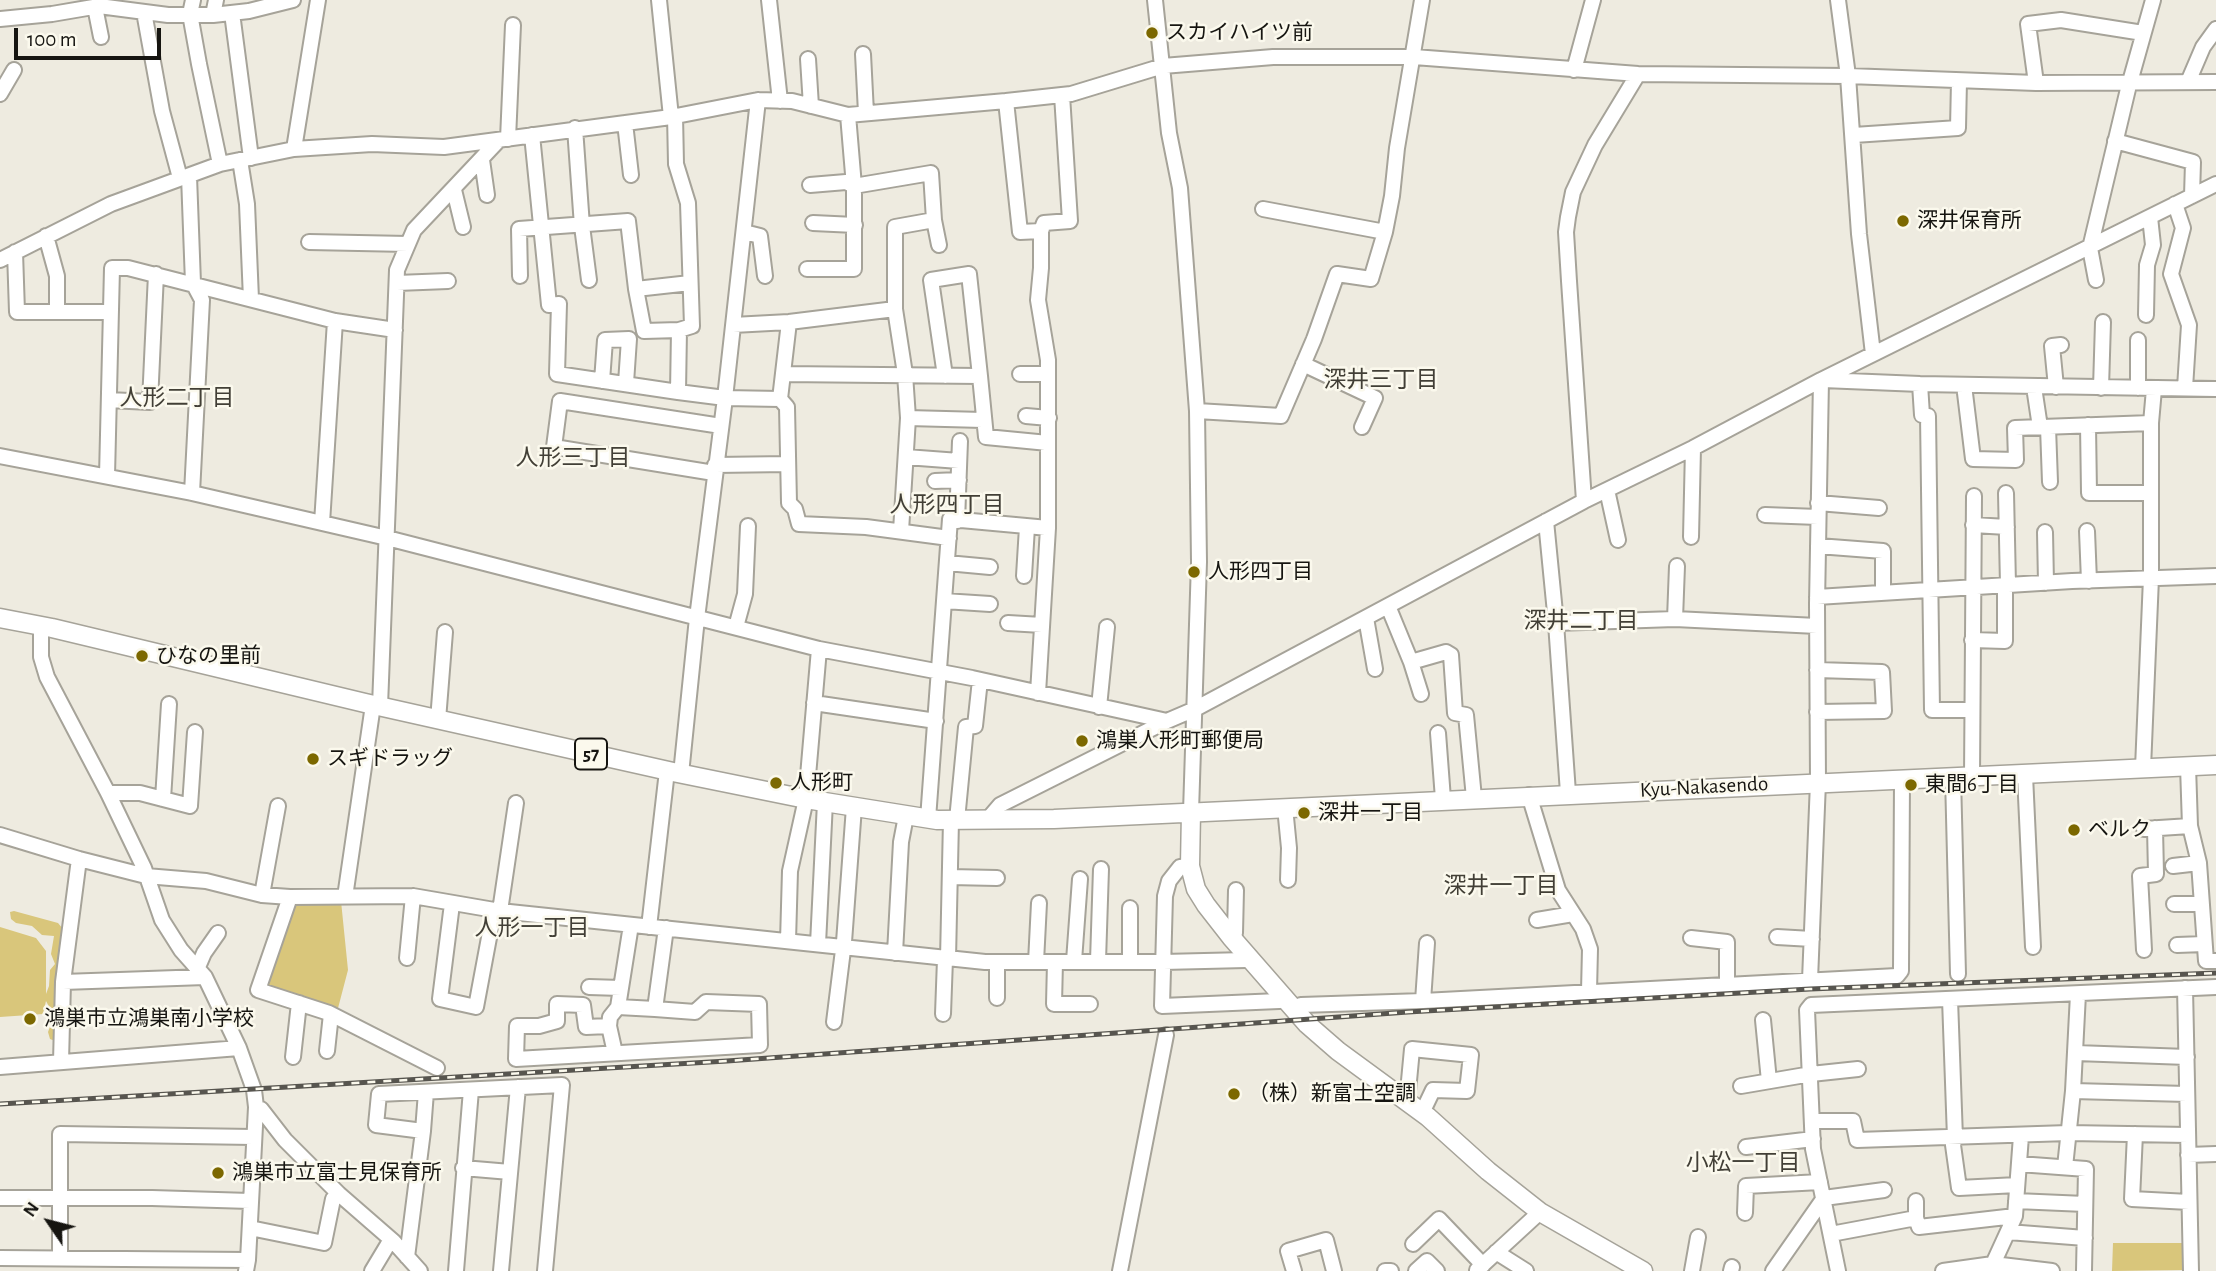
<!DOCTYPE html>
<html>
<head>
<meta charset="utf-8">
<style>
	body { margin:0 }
	#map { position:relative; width:2216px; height:1271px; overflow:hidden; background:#eeebe0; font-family:"Alegreya Sans",sans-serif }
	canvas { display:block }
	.north { position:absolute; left:14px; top:1187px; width:70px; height:70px; -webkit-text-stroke:5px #fbf9ed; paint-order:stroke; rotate:305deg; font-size:19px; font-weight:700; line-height:28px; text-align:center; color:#161511 }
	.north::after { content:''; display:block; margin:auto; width:24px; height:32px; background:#161511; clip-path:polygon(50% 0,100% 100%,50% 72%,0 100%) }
	.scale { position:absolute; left:14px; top:28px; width:147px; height:32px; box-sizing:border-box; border:4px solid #161511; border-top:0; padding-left:9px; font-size:21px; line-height:24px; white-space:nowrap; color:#161511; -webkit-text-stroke:5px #fbf9ed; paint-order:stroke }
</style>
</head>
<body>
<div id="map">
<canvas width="2216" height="1271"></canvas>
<div class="north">N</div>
<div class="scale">100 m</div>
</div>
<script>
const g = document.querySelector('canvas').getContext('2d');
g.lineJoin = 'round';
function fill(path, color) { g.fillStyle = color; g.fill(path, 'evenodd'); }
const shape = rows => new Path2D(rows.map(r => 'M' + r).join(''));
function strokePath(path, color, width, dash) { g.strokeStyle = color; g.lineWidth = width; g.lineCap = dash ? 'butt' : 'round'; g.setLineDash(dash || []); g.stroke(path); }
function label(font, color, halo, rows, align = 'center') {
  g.font = font + ' "Alegreya Sans","Noto Sans JP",sans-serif'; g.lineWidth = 5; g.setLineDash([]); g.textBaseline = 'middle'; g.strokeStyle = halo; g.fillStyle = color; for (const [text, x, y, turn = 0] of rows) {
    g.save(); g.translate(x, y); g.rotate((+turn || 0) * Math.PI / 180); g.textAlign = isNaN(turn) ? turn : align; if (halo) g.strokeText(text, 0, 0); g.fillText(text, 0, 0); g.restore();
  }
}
const green = shape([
	[341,901,348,970,337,1012,268,988,266,985,293,905],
	[14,911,58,923,63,929,55,1041,50,1039,48,1032,54,1016,46,1001,43,1014,0,1017,0,927,36,938,46,951,46,994,49,986,50,970,55,964,51,954,54,936,42,935,32,926,16,923,11,919,10,912],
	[2113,1243,2182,1243,2182,1270,2112,1271]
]);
const minor = shape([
	[193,0,190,14,199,64,220,164],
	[659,0,671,117],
	[769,0,780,101],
	[1155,0,1169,133,1180,188,1197,411,1199,562,1191,812],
	[1838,0,1848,76,1859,234,1873,354],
	[95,7,101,37],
	[144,12,162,111,180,178],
	[232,13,251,158],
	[213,15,216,0],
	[0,19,52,14,99,6,168,15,213,15,249,11,293,0],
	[863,54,866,113],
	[808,59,811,106],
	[1574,70,1593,0],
	[2188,82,2203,47,2216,29],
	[2036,83,2028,24,2061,20,2143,33],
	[0,94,14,70],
	[1006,101,1020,232,1041,231,1041,268,1038,300,1048,360,1048,528,1038,693],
	[675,115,676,164,688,203,692,326,679,330],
	[625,123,631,175],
	[575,128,582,226,589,280],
	[532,135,549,305,559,304,557,374,678,392],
	[1854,135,1958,128,1959,81],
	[508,139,513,25],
	[2115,141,2193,162,2192,196],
	[294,149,318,0],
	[240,160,247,204,251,299],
	[482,160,487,195],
	[189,176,193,283,202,300,192,493],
	[454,190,463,227],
	[2175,204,2183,228,2171,274,2189,325,2185,388],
	[1263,209,1385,232],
	[934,220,939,245],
	[813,223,855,225],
	[1041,231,1044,223,1070,221,1062,95],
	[744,232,760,236,765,276],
	[46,236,57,276,57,312],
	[309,242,408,244],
	[15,252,17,312,111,312],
	[0,260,111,204,220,164,294,149,372,144,444,147,671,117,758,100,792,101,848,115,1006,101,1071,94,1163,66,1273,57,1414,57,1638,74,1848,76,2036,83,2216,82],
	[807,269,854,269,854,186,848,115],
	[520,276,519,229,628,221,636,289,644,331,679,330,678,392,725,398,780,399],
	[2096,280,2090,248,2128,89,2153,0],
	[397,283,448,281],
	[636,289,690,283],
	[895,309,905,374,908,418,901,531],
	[2146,315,2147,265,2153,245,2150,217],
	[789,322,780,399,787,407,789,503,795,509,799,524,866,527,949,538],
	[733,325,789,322,895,309,895,227,934,220,931,173,854,186,846,182,810,185],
	[1303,364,1375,398,1362,427],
	[783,374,980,376,969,274,931,280,945,376],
	[1020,374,1048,374],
	[980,376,986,437,1048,443],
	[1823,380,1920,384,2216,389],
	[602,381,605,340,629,339,626,383],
	[1920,384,1922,415,1928,416,1932,710,1972,710],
	[1964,385,1973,459,2016,460,2015,428,2151,423],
	[2034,387,2040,427],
	[2056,387,2052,346,2061,345],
	[2101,388,2103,322],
	[2138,388,2138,340],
	[109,400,150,402,156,274],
	[1197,411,1281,416,1314,339,1337,274,1371,279,1385,232,1392,196,1397,148,1422,0],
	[1026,416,1049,418],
	[908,418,983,420],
	[2088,425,2089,493,2151,493],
	[2048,427,2050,482],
	[0,456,192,493,387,538,819,649,972,678,1167,721],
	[906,457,959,461],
	[715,465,788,464],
	[714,473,554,447,560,401,721,426],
	[107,476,112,268,128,268,335,321,395,330],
	[935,481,959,480],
	[1607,490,1618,540],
	[2006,493,2008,585],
	[1584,501,1569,281,1566,232,1568,217,1573,192,1595,145,1638,74],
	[1818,503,1879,508],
	[1765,515,1818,517],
	[957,521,960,441],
	[1546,521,1556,623,1675,619,1817,626],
	[322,523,335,321],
	[1973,525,2007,527],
	[2087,531,2089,581],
	[2045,532,2046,583],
	[1691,537,1693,448],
	[1818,546,1883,551,1883,592],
	[947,563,990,567],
	[1024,576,1027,527],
	[1817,597,2072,581,2216,576],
	[944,601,990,604],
	[1388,606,1411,662,1421,694],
	[1366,618,1375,669],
	[1675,619,1677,566],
	[1008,623,1042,625],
	[1556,623,1568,793],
	[41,625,41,657,47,677,108,793,144,868,162,920,181,950,205,977,239,1048,254,1090,256,1107,248,1260,246,1271],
	[736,627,745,594,748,526],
	[1972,640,2005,641,2005,586],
	[1411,662,1446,652,1451,655,1455,713,1466,715,1474,798],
	[1817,670,1882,672,1884,711,1817,712],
	[814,703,936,721],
	[380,706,397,270,414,230,497,142],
	[1099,707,1107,627],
	[438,720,445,632],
	[1438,733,1443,799],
	[2188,766,2190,826,2199,863,2206,961,2216,961],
	[2143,768,2151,578,2151,423,2154,389],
	[681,774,697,618,725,398,758,100],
	[2025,775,2033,947],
	[1953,777,1958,974],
	[1972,777,1974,496],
	[108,793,140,793,190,806,195,732],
	[1529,795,1558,890,1583,929,1590,949,1589,991],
	[163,799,169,704],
	[1285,807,1289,848,1288,880],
	[928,819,950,519,1048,528],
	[988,819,1000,805,1167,721,1195,709,1584,501,1693,448,1821,380,2216,184],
	[957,820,966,727,975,726,980,680],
	[2144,829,2190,826],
	[0,835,79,859,146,876,206,881,262,895,290,897,413,896,500,911,985,962,1163,962,1246,960,1249,958],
	[1190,866,1180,867,1169,881,1165,896,1162,1006,1279,1001,1285,999],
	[2173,866,2199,863],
	[950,877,997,878],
	[262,895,278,806],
	[290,897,258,990,329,1013,437,1068],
	[345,897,373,705],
	[452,904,440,999,476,1007,494,911],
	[2174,904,2202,904],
	[1130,908,1130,961],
	[500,911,516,803],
	[1537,920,1573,914],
	[631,925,618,1007,655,1009,666,928],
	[649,927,667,771],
	[1231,937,1235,933,1236,890],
	[1777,937,1812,939],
	[1691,938,1727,942,1727,984],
	[788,941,790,871,806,799,819,649],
	[818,944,825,802],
	[2177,945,2204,944],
	[2144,950,2140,876,2156,874,2155,828],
	[895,953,901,842,906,816],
	[407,958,413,896],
	[948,959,951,820],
	[1074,961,1080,879],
	[1098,961,1101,869],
	[1036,962,1039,903],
	[1055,962,1054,1004,1090,1004],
	[198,967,204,953,218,933],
	[1810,980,1818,782,1817,604,1821,380],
	[63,982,205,977],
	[589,987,621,988],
	[2185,988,2191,1271],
	[997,998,997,962],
	[1950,999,1955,1138,1953,1145,1959,1188,2017,1185],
	[1423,1001,1427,943],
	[618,1007,610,1017,609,1026,586,1027,583,1005,557,1004,557,1021,539,1026,517,1026,516,1059,760,1045,759,1004,706,1002,695,1012,655,1009],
	[1294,1008,1301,1005,1423,1001,1897,976,1901,971,1902,779],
	[943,1014,945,959],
	[1763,1020,1769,1081],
	[834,1022,844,942,854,807],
	[609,1026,615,1053],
	[327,1051,331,1014],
	[2076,1053,2187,1057],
	[293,1057,299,1003],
	[61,1062,63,982,79,859],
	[0,1067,239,1048],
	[1741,1086,1811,1074,1858,1069],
	[2073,1091,2187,1094],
	[1407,1102,1412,1049,1471,1055,1467,1091,1433,1090,1422,1113],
	[256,1107,261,1109,285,1140,339,1194,393,1241,420,1271],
	[1812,1121,1853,1121,1857,1140,2068,1133,2188,1135],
	[423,1131,376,1125,379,1094,562,1085,545,1271],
	[2135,1134,2132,1199,2189,1202],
	[1746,1147,1813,1139],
	[2188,1155,2216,1154],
	[2019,1164,2086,1169,2084,1271],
	[2065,1167,2073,1091,2078,994],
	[463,1168,510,1172],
	[0,1198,152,1198,250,1201],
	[1916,1201,1916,1218,1919,1227,2015,1216],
	[2016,1201,2085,1204],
	[1745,1213,1746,1186,1820,1182],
	[250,1228,324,1243,333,1199,339,1194],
	[2008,1232,2085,1238],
	[1831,1234,1916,1218],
	[1413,1244,1439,1219,1483,1265],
	[1496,1252,1526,1271],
	[407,1257,423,1131,426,1092],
	[0,1258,248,1260],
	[60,1258,60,1134,253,1137],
	[1477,1270,1540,1212],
	[372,1271,387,1246,393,1241],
	[456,1271,471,1090],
	[501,1271,518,1087],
	[1120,1271,1166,1035],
	[1294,1271,1288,1251,1326,1240,1334,1271],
	[1385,1271,1391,1271],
	[1416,1271,1427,1261,1437,1271],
	[1692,1271,1698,1237],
	[1731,1271,1732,1267],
	[1773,1271,1824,1198,1884,1190],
	[1838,1271,1813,1149,1807,1010,1811,1005,2216,987],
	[1943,1271,1993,1264,2052,1271],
	[1995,1271,1993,1264,2015,1216,2021,1136]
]);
const major = shape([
	[0,618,52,628,365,703,673,772,806,799,937,820,1054,819,2216,765],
	[1191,812,1190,866,1196,889,1206,905,1231,937,1307,1024,1338,1051,1428,1117,1488,1171,1540,1212,1643,1271]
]);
const rail = shape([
	[0,1104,727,1061,1408,1012,1810,989,2216,973]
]);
const markers = [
	[1152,33,7,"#7c6800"],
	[1903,221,7,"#7c6800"],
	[1194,572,7,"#7c6800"],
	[142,656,7,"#7c6800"],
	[1082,741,7,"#7c6800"],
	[313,759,7,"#7c6800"],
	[776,783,7,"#7c6800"],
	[1911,785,7,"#7c6800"],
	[1304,813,7,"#7c6800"],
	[2074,830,7,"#7c6800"],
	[30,1019,7,"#7c6800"],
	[1234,1094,7,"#7c6800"],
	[218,1173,7,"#7c6800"]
];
const shields = [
	[591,754,32]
];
const shieldNames = [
	["57",591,754]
];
const poiNames = [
	["スカイハイツ前",1166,33],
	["深井保育所",1917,221],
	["人形四丁目",1208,572],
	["ひなの里前",156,656],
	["鴻巣人形町郵便局",1096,741],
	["スギドラッグ",327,759],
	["人形町",790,783],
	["東間6丁目",1925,785],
	["深井一丁目",1318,813],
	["ベルク",2088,830],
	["鴻巣市立鴻巣南小学校",44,1019],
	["（株）新富士空調",1248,1094],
	["鴻巣市立富士見保育所",232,1173]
];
const streetNames = [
	["Kyu-Nakasendo",1704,787,-3]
];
const neighbourhoodNames = [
	["深井三丁目",1381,380],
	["人形二丁目",177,398],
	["人形三丁目",573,458],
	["人形四丁目",947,505],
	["深井二丁目",1581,621],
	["深井一丁目",1501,886],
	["人形一丁目",532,928],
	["小松一丁目",1743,1163]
];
fill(green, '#d9c67b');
strokePath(minor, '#a6a399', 18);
strokePath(major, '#a6a399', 21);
strokePath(minor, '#fff', 14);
strokePath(major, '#fff', 18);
strokePath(rail, '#57554f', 5);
strokePath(rail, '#fbf9ed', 2.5, [8]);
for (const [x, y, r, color] of markers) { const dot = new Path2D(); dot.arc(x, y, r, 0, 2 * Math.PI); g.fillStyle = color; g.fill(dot); strokePath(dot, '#fbf9ed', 2.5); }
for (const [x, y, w] of shields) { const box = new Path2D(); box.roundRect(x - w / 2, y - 15.5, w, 31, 5); g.fillStyle = '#fbf9ed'; g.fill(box); strokePath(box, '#161511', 2); }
label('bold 19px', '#161511', null, shieldNames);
label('21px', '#161511', '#fbf9ed', poiNames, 'left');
label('21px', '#161511', '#fbf9ed', streetNames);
label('23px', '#423f36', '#fbf9ed', neighbourhoodNames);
</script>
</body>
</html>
